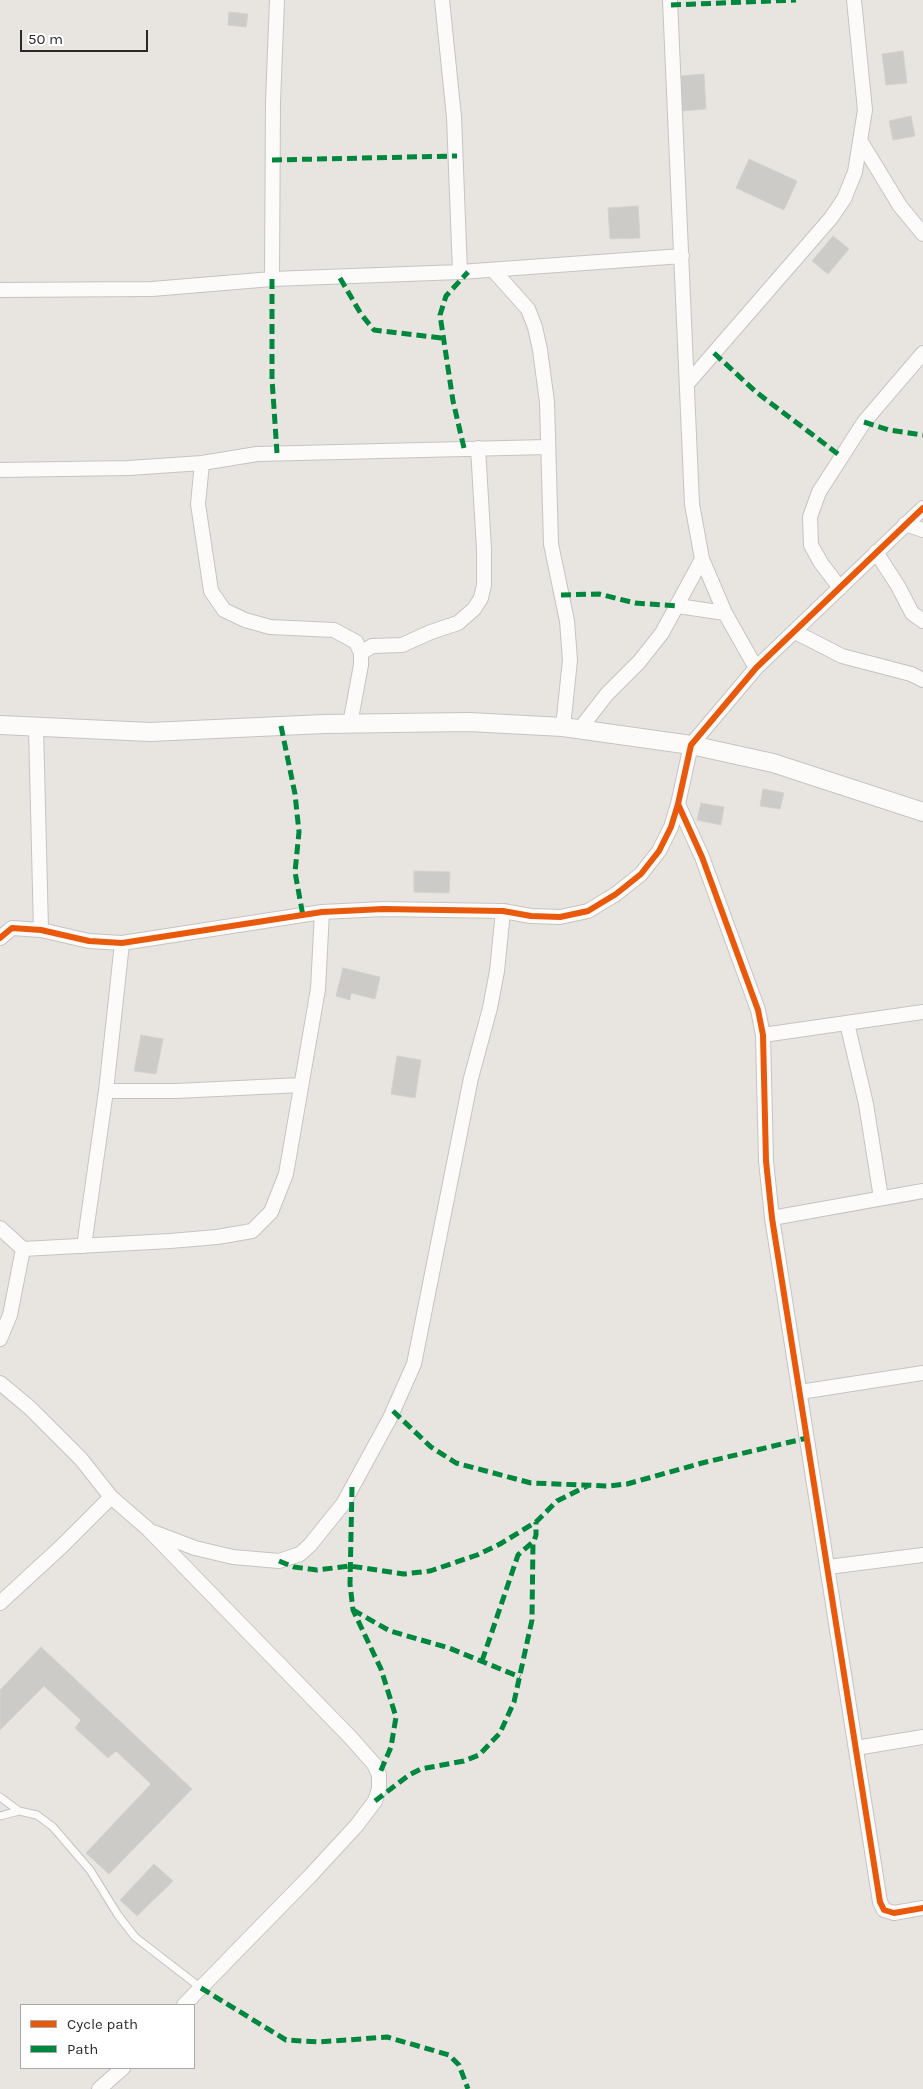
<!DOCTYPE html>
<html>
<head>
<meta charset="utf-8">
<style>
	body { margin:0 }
	#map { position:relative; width:923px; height:2089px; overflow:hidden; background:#e8e5e0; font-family:Karla,sans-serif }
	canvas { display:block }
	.legend { position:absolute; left:20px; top:2004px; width:175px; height:65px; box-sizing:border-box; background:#fff; border:1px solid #aaa; margin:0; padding:6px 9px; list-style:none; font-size:15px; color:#2a2a2a }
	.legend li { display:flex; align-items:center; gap:10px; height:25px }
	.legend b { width:25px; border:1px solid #aaa }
	.scale { position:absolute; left:20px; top:30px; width:128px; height:22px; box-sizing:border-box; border:2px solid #2a2a2a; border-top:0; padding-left:6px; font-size:15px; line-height:18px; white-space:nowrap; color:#2a2a2a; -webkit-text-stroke:4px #fff; paint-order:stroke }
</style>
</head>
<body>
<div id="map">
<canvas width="923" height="2089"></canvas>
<ul class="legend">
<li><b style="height:6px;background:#e8590c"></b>Cycle path</li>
<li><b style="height:6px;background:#00873e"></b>Path</li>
</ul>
<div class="scale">50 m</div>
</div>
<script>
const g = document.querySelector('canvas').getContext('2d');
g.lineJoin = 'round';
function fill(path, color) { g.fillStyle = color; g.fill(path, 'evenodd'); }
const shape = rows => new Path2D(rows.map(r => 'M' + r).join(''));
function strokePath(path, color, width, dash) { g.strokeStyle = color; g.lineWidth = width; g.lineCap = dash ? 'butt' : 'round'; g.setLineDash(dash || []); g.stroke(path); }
const building = shape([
	[229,12,248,14,246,27,228,25,229,12],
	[903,51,907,83,886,85,882,54,903,51],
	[704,74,706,109,682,111,681,76,704,74],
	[911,116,915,136,893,140,889,121,911,116],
	[749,159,797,181,784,210,736,188,749,159],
	[638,206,640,238,610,239,608,208,638,206],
	[833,236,849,249,828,274,812,261,833,236],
	[763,789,784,793,780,809,760,806,763,789],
	[701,803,724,807,721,825,697,820,701,803],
	[414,871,450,872,449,893,414,892,414,871],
	[343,968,380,977,375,999,351,993,350,1000,336,996,343,968],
	[141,1035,163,1039,156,1074,134,1071,141,1035],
	[397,1056,421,1060,415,1098,391,1094,397,1056],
	[41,1647,192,1789,109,1874,86,1853,151,1784,116,1751,108,1758,75,1728,81,1720,44,1686,0,1730,0,1690,41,1647],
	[154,1864,173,1881,137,1916,120,1900,154,1864]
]);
const service = shape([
	[0,1797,19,1811],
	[0,1816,19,1811,37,1815,53,1827,90,1870,118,1915,135,1937,201,1988]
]);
const minor = shape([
	[442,0,454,117,460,272],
	[670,0,692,504,702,559,725,613,756,668],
	[861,142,900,206,923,234],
	[493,270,528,309,535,327,540,350,547,402,551,544,567,621,570,660,563,727],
	[272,279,273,102,277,0],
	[0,290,152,289,272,279,460,272,682,256],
	[687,384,831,218,844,199,855,172,865,110,854,0],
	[202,463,198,504,211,591,224,610,245,620,270,627,334,630,356,642,361,653,361,665,350,724],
	[0,470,129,468,202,463,257,454,547,447],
	[905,524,923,530],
	[876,552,898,586,912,613,923,621],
	[840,588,821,563,811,545,810,517,819,492,864,422,923,353],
	[678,606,725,613],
	[795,632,842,656,911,674,923,680],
	[361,653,372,646,402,645,431,632,458,623,474,609,481,598,484,585,484,549,478,448],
	[36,727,41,930],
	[579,730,607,694,639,662,662,633,702,559],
	[678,804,702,857,758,1010,763,1035,766,1161,772,1218,880,1902,884,1910,894,1913,923,1908],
	[0,938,12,928,41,930,89,941,122,943,322,912,383,909,503,911,531,916,560,917,588,911,616,894,641,874,659,851,671,827,678,804,691,745,756,668,923,508],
	[847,1023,866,1104,881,1198],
	[763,1035,923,1012],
	[106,1091,176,1091,301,1085],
	[772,1218,923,1191],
	[0,1228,23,1249,170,1241,217,1237,252,1231,271,1212,286,1174,318,989,322,912],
	[84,1246,106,1091,122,943],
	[0,1339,10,1315,23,1249],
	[0,1383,30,1408,81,1459,111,1497,148,1529,351,1738,374,1764,379,1775,379,1789,375,1801,357,1825,311,1875,184,2005],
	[800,1392,923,1373],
	[153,1532,195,1548,233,1557,279,1561,300,1554,310,1545,343,1504,390,1418,414,1364,471,1078,490,1008,497,971,503,911],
	[828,1567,923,1555],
	[0,1603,62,1546,111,1497],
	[856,1748,923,1737],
	[99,2089,123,2068]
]);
const tertiary = shape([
	[0,725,150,732,324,724,469,722,563,727,691,745,773,763,923,812]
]);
const quiet = shape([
	[671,5,796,0],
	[272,160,457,156],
	[340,278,361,314,374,330,442,338],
	[272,279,272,379,277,453],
	[714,353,756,392,842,457],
	[864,422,889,430,923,435],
	[464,448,453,401,440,315,446,296,468,272],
	[561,595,599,594,635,603,678,606],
	[281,726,295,794,299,832,295,872,303,916],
	[393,1411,431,1447,456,1463,531,1483,608,1486,627,1484,702,1463,807,1438],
	[352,1487,350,1584,353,1610,381,1669,396,1717,391,1747,379,1775],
	[279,1561,294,1567,317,1570,350,1566,404,1574,430,1571,477,1555,500,1544,536,1522,557,1501,589,1485],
	[353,1610,390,1631,449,1648,520,1677],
	[482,1661,518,1555,534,1541,536,1535,536,1522],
	[375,1801,409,1775,421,1769,464,1761,479,1755,500,1733,514,1702,532,1620,533,1541],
	[201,1988,286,2040,319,2042,387,2037,449,2055,459,2065,468,2089]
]);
const cycleway = shape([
	[678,804,702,857,758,1010,763,1035,766,1161,772,1218,880,1902,884,1910,894,1913,923,1908],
	[0,938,12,928,41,930,89,941,122,943,322,912,383,909,503,911,531,916,560,917,588,911,616,894,641,874,659,851,671,827,678,804,691,745,756,668,923,508]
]);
fill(building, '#cdcbc7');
strokePath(building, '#d3d1cc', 1);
strokePath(service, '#c5c4c4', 9);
strokePath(minor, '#c5c4c4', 16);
strokePath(tertiary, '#c5c4c4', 20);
strokePath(service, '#fcfbfa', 7);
strokePath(minor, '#fcfbfa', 14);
strokePath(tertiary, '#fcfbfa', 18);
strokePath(quiet, '#00873e', 5, [10, 5]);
strokePath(cycleway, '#e8590c', 6);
</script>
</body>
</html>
